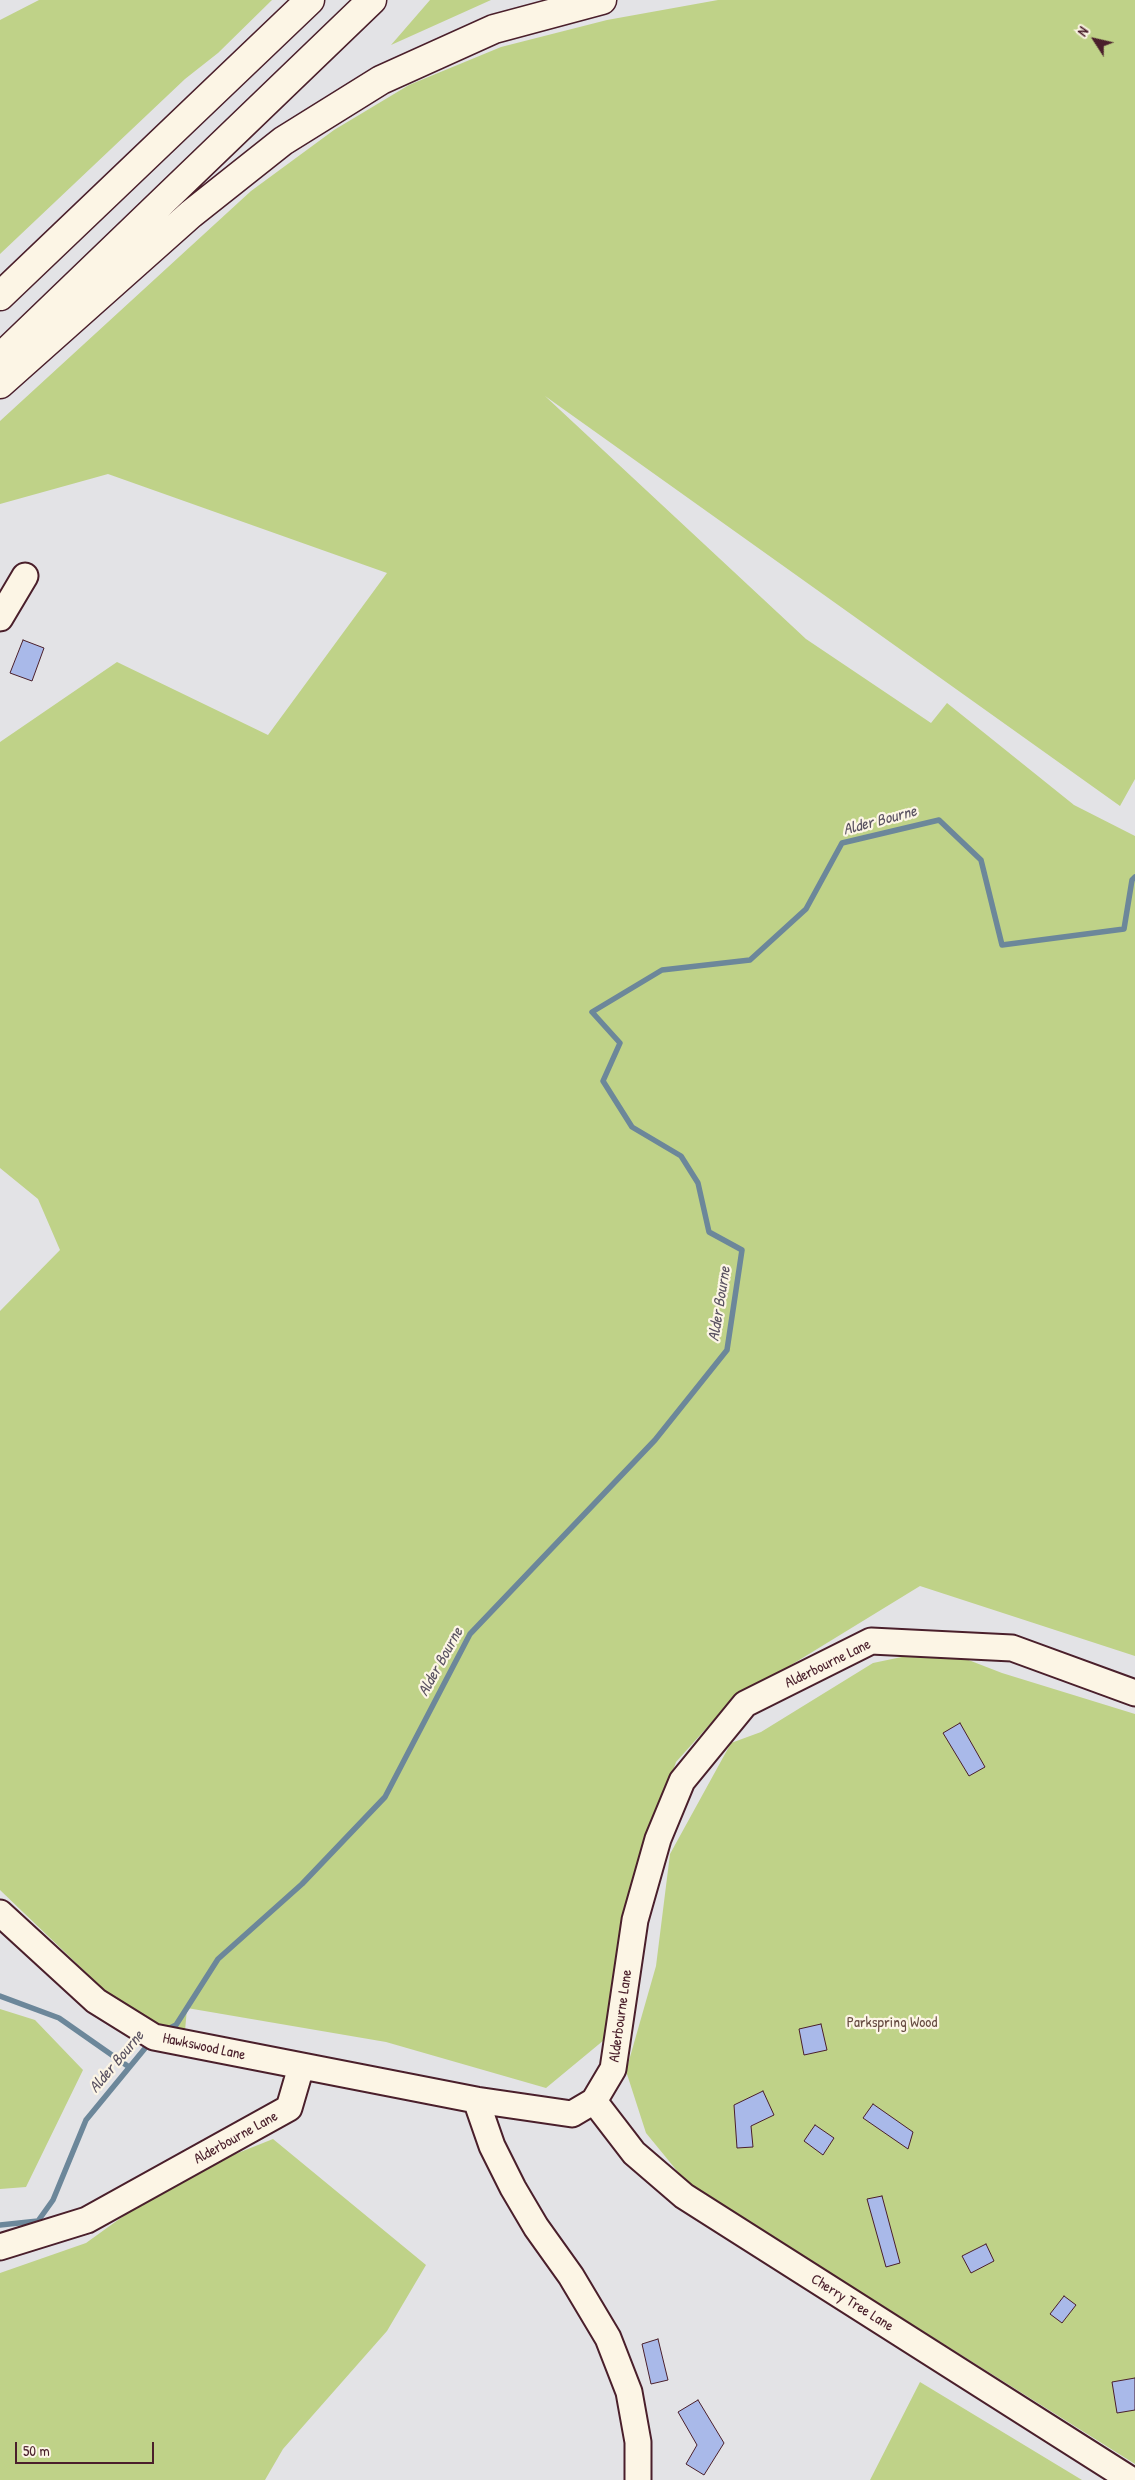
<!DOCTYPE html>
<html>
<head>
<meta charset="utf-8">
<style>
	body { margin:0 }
	#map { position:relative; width:1135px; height:2480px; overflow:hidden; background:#e3e3e6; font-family:"Patrick Hand",sans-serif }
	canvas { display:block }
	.north { position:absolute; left:1070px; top:15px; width:50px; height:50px; -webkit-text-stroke:4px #fcf5e5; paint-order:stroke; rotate:305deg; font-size:14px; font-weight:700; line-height:20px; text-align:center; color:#4a1f2b }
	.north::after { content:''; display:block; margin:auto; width:18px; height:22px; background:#4a1f2b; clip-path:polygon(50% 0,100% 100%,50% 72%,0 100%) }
	.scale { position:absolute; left:15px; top:2442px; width:139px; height:22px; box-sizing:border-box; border:2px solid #4a1f2b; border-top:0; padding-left:6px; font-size:15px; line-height:18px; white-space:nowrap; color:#4a1f2b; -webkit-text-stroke:4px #fcf5e5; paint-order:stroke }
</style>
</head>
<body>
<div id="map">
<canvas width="1135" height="2480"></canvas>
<div class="north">N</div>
<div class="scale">50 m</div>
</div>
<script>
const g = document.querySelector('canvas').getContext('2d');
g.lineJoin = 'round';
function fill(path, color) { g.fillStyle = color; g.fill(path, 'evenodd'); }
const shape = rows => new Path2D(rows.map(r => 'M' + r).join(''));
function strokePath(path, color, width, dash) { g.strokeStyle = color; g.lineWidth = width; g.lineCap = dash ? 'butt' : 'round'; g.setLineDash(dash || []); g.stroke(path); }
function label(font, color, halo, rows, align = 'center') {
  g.font = font + ' "Patrick Hand",sans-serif'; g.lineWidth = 4.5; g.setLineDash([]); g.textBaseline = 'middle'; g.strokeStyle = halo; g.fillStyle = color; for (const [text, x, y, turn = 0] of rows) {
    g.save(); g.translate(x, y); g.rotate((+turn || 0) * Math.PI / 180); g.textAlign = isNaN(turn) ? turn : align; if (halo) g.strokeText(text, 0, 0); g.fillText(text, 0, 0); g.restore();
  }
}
const green = shape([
	[39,0,272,0,218,53,185,79,0,254,0,20],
	[430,0,491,0,391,45],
	[718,0,1135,0,1135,779,1120,806,545,396,806,639,931,723,947,703,1074,805,1135,836,1135,1656,920,1586,729,1703,676,1762,630,1897,604,2040,546,2088,386,2042,187,2008,185,2031,149,2025,121,2006,0,1890,0,1311,60,1250,38,1199,0,1168,0,742,117,662,268,735,387,573,108,474,0,504,0,421,251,191,334,130,409,85,501,47,607,20],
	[940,1649,1002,1673,1135,1714,1135,2464,687,2183,646,2133,626,2071,656,1966,670,1854,731,1743,761,1732,873,1663],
	[0,2009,35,2020,83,2070,26,2187,0,2189],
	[273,2139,426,2265,387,2331,283,2449,265,2480,0,2480,0,2273,86,2243,143,2202,213,2163],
	[920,2382,1082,2480,870,2480]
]);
const stream = shape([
	[0,1996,59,2018,129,2067],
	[166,2030,176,2025,218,1959,302,1884,385,1797,470,1634,655,1440,727,1350,742,1250,709,1232,698,1183,681,1156,632,1127,603,1081,620,1043,592,1012,662,970,750,960,806,909,842,843,939,820,981,860,1002,945,1124,929,1132,880,1135,877],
	[0,2225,38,2221,53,2200,86,2120,151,2041]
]);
const building = shape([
	[23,640,44,648,32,681,10,673,23,640],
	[960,1723,985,1767,969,1776,943,1733,960,1723],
	[821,2024,827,2050,804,2055,799,2029,821,2024],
	[763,2091,774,2115,751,2126,753,2147,737,2148,734,2105,763,2091],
	[873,2104,913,2132,908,2149,863,2118,873,2104],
	[815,2125,834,2138,823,2155,804,2141,815,2125],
	[882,2196,900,2263,886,2267,867,2199,882,2196],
	[986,2244,994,2261,971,2273,962,2256,986,2244],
	[1064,2296,1076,2305,1062,2323,1050,2314,1064,2296],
	[658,2339,668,2380,651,2384,642,2344,658,2339],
	[1135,2378,1135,2410,1117,2413,1112,2382,1135,2378],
	[698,2400,724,2443,704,2475,686,2464,697,2445,678,2412,698,2400]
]);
const minor = shape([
	[0,618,25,576],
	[0,1913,96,2001,154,2037,476,2100,572,2114,594,2101,613,2069,635,1920,658,1839,682,1781,745,1704,871,1641,1012,1648,1135,1693],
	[476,2100,492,2146,513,2188,536,2227,571,2276,608,2338,629,2392,638,2442,638,2480],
	[594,2101,634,2153,684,2196,1131,2480],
	[0,2247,87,2220,289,2108,301,2067]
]);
const highway = shape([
	[0,296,310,0],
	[0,358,372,0],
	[0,384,191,214,283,141,381,80,494,29,602,0]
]);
const streetNames = [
	["Alderbourne Lane",828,1664,-26],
	["Alderbourne Lane",621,2016,-82],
	["Hawkswood Lane",204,2047,12],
	["Alderbourne Lane",236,2138,-29],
	["Cherry Tree Lane",852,2303,32]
];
const parkNames = [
	["Parkspring Wood",892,2023]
];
const waterNames = [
	["Alder Bourne",880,821,-15],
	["Alder Bourne",720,1304,-81],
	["Alder Bourne",441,1662,-61],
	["Alder Bourne",117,2062,-50]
];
fill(green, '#bfd288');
strokePath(stream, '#6c879a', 5.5);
fill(building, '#a9b9e9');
strokePath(building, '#4a1f2b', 1);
strokePath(minor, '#4a1f2b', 29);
strokePath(highway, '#4a1f2b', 31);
strokePath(minor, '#fcf5e5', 25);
strokePath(highway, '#fcf5e5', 28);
label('15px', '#4a1f2b', '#fcf5e5', streetNames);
label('15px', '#674c42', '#fcf5e5', parkNames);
label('italic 16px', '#5b5362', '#fcf5e5', waterNames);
</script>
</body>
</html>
